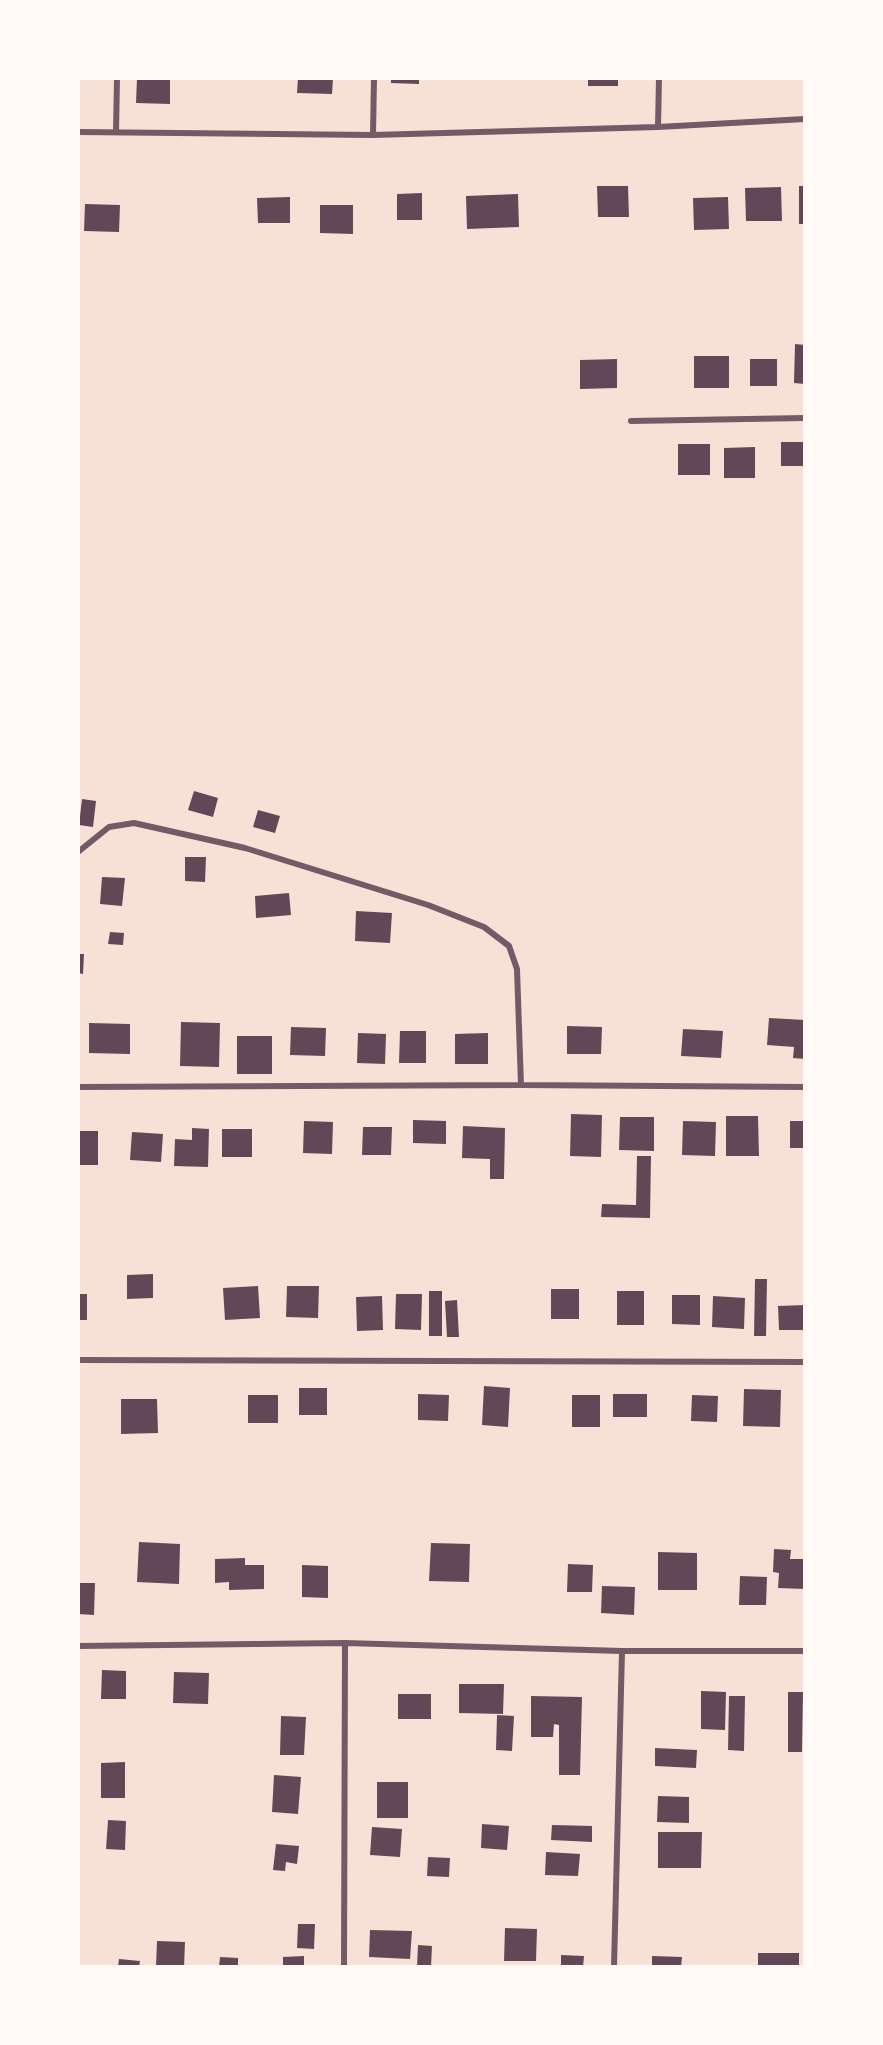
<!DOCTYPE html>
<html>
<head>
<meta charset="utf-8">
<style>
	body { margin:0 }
	#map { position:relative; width:883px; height:2045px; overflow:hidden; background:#f7e1d7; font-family:"DejaVu Sans",sans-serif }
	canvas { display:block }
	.frame { position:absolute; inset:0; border:80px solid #fffaf5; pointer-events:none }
</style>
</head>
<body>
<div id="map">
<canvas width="883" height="2045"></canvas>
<div class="frame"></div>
</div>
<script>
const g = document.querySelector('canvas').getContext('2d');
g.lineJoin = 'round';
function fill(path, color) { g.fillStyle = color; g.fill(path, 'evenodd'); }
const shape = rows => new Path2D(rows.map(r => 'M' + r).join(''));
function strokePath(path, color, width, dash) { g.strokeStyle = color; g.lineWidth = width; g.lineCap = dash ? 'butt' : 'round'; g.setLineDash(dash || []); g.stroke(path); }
const building = shape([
	[137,78,170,78,170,104,136,103],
	[298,78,333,78,332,94,297,93],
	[391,78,419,78,419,84,391,83],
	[588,78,618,78,618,86,588,86],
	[597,186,628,186,629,217,598,217],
	[799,186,805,186,805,224,799,224],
	[781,187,782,221,746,221,745,188],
	[422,193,422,220,397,220,397,194],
	[518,194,519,227,467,229,466,196],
	[290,197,290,223,258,223,257,198],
	[728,197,729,229,694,230,693,198],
	[85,204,120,205,119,232,84,231],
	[320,205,353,205,353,234,320,233],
	[795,344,805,345,805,384,794,383],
	[694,356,729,356,729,388,694,388],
	[617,359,617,388,580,389,580,360],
	[750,359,777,359,777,386,750,386],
	[781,442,805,442,805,466,781,466],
	[678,444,710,444,710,475,678,475],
	[755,447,755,478,724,478,724,448],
	[194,791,218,798,213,817,188,810],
	[82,799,96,801,93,827,79,825],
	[258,810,280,816,275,833,253,827],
	[185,857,206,857,205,882,185,881],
	[102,877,125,878,122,906,100,904],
	[289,893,291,915,256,918,255,896],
	[356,911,392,913,390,943,355,941],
	[110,932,124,933,123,945,108,944],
	[78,954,84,954,83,974,78,973],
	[769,1018,805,1020,805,1059,793,1058,794,1047,767,1045],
	[181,1022,220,1023,219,1067,180,1066],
	[89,1023,130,1024,130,1054,89,1053],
	[567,1026,602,1027,601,1054,567,1054],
	[291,1027,326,1028,325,1056,290,1055],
	[683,1029,723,1031,721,1058,681,1056],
	[400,1031,426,1031,426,1063,399,1063],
	[358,1033,386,1034,385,1064,357,1063],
	[488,1033,488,1064,455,1064,455,1034],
	[237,1036,272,1036,272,1074,237,1074],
	[571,1114,602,1115,601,1157,570,1156],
	[726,1116,758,1116,759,1156,726,1156],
	[620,1117,654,1117,654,1151,619,1150],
	[413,1120,446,1121,446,1144,413,1143],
	[304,1121,333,1122,332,1154,303,1153],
	[683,1121,716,1122,715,1156,682,1155],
	[790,1121,805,1121,805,1148,790,1148],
	[463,1126,505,1128,504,1179,490,1179,490,1159,462,1158],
	[363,1127,392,1127,391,1155,362,1155],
	[192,1128,209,1129,208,1167,174,1166,175,1139,192,1140],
	[222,1129,252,1129,252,1157,222,1157],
	[78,1131,98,1131,98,1165,78,1165],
	[132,1132,163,1134,161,1162,130,1160],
	[637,1156,651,1156,650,1218,601,1217,602,1204,636,1205],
	[153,1274,153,1298,127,1299,127,1275],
	[755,1279,767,1279,766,1336,754,1336],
	[258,1286,260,1318,225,1320,223,1288],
	[287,1286,319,1286,318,1318,286,1317],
	[551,1289,579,1289,579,1319,551,1319],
	[429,1291,442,1291,442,1336,429,1336],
	[617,1291,644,1291,644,1325,617,1325],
	[78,1294,87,1294,87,1320,78,1320],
	[396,1294,422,1294,421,1330,395,1329],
	[672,1295,700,1295,700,1325,672,1324],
	[382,1296,383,1330,357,1331,356,1297],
	[713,1296,745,1298,744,1329,712,1327],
	[457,1300,459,1337,447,1337,445,1301],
	[805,1305,805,1330,779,1330,778,1306],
	[484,1386,510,1388,508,1427,482,1425],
	[299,1388,327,1388,327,1415,299,1415],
	[744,1389,781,1390,780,1427,743,1426],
	[418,1394,449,1395,448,1421,418,1420],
	[613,1394,647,1394,647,1417,613,1417],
	[248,1395,278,1395,278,1423,248,1423],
	[572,1395,600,1395,600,1427,572,1427],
	[692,1395,718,1396,717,1422,691,1421],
	[121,1399,157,1399,158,1433,121,1434],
	[139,1542,180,1544,179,1584,137,1582],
	[431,1543,470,1544,469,1582,429,1581],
	[774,1549,791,1550,790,1559,805,1559,805,1589,778,1588,779,1573,773,1572],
	[658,1552,697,1553,697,1590,658,1590],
	[245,1558,245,1565,264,1565,264,1589,229,1590,229,1582,215,1583,215,1559],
	[568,1564,593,1565,592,1592,567,1592],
	[302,1565,328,1566,328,1598,302,1597],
	[740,1576,767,1577,766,1605,739,1605],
	[78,1583,95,1583,94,1615,78,1614],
	[602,1586,635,1587,634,1615,601,1613],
	[102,1670,126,1671,126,1699,101,1699],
	[174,1672,209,1673,208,1704,173,1703],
	[459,1684,504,1684,503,1714,459,1713],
	[701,1691,726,1692,725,1730,701,1729],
	[788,1692,803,1692,802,1752,788,1752],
	[398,1694,431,1694,431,1719,398,1719],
	[531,1696,582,1697,580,1775,559,1775,559,1725,554,1724,553,1737,531,1737],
	[729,1696,745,1696,744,1751,728,1750],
	[497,1715,514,1716,512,1751,496,1750],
	[281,1716,306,1717,304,1755,280,1755],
	[655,1748,697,1750,696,1768,655,1766],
	[125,1762,125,1798,101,1798,101,1763],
	[274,1775,301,1777,298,1814,272,1812],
	[377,1782,408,1782,408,1818,377,1818],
	[658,1796,689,1797,689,1823,657,1822],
	[108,1820,126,1821,125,1850,106,1849],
	[482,1824,509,1826,507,1850,481,1848],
	[552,1825,592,1826,592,1842,551,1840],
	[372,1827,402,1829,400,1857,370,1855],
	[658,1832,702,1832,701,1868,658,1868],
	[276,1844,299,1846,297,1864,286,1862,285,1871,273,1870],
	[546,1852,580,1854,578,1876,545,1875],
	[428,1857,450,1858,449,1877,427,1876],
	[298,1924,315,1924,314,1949,297,1948],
	[505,1928,537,1929,536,1961,504,1961],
	[370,1930,412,1931,410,1959,369,1957],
	[157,1941,185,1942,184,1967,156,1966],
	[418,1945,432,1946,431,1967,417,1967],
	[758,1953,799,1953,799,1967,758,1967],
	[561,1955,584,1956,583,1967,561,1967],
	[304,1956,304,1967,283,1967,283,1957],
	[652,1956,682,1957,681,1967,652,1967],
	[220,1957,238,1958,238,1967,219,1967],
	[119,1959,140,1961,139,1967,118,1967]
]);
const minor = shape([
	[658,127,659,78],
	[78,132,373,135,658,127,805,119],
	[116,132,117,78],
	[373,135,374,78],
	[631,421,805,418],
	[78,852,109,827,134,823,245,848,428,905,484,927,509,946,517,969,521,1085],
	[78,1087,521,1085,805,1087],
	[78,1360,805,1362],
	[78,1646,345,1643,622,1651,805,1651],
	[344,1967,345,1643],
	[614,1967,622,1651]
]);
fill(building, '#644757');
strokePath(minor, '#755966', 6);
</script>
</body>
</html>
